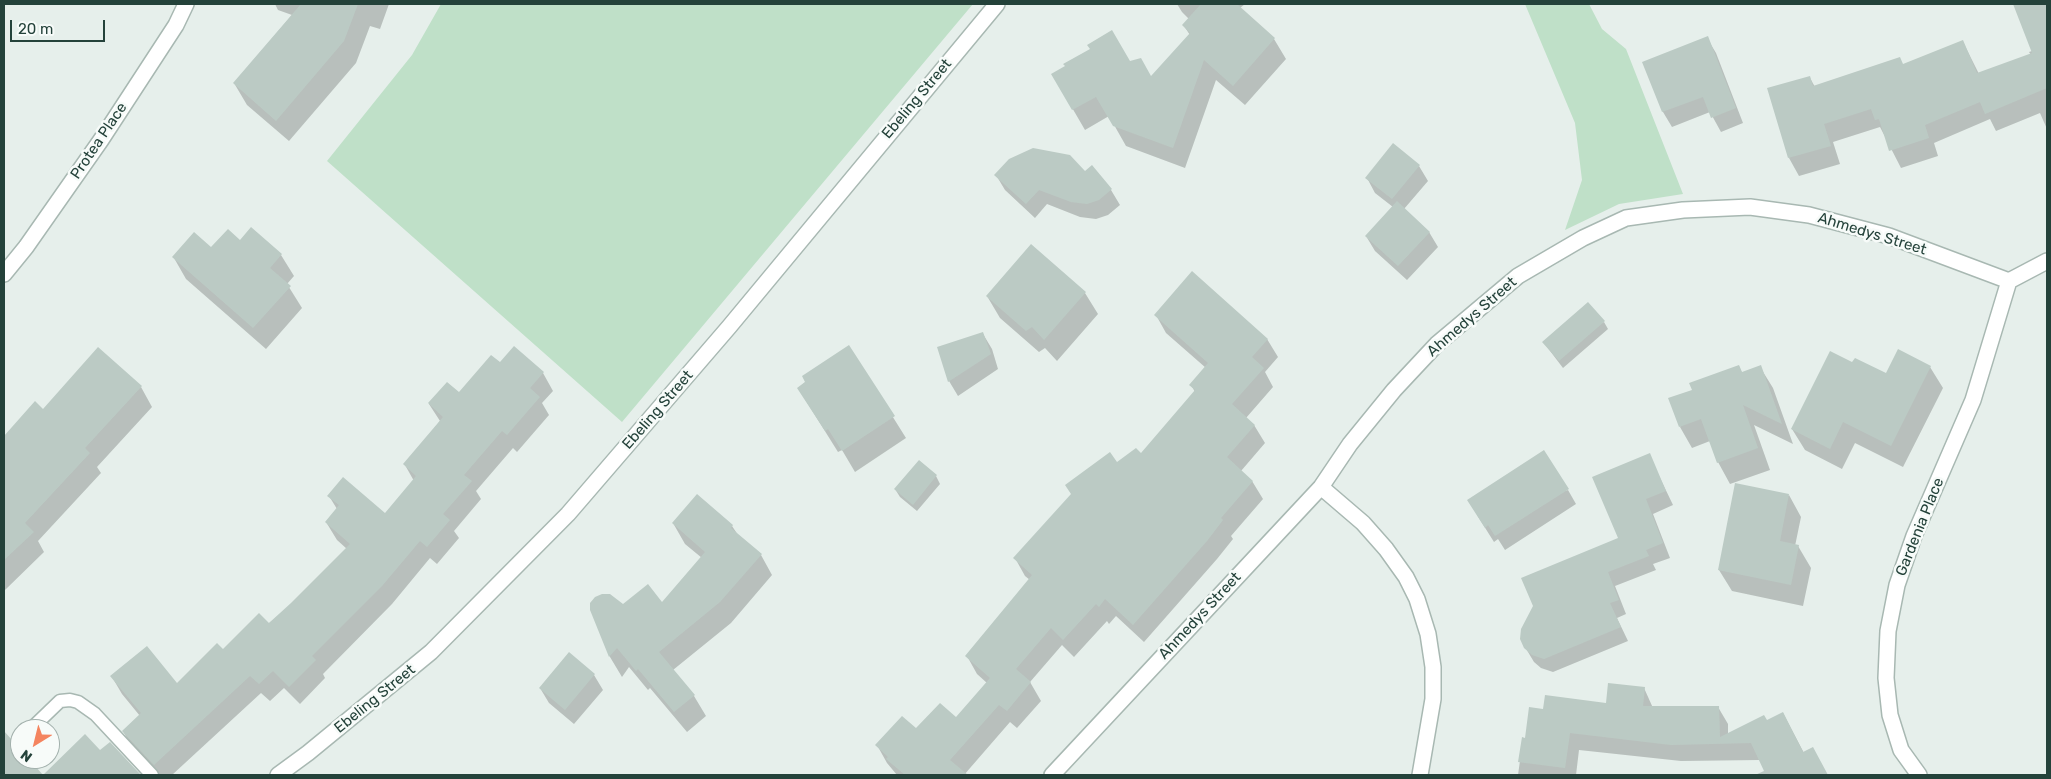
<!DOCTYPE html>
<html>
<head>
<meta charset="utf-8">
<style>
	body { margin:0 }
	#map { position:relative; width:2051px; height:779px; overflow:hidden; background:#e6efeb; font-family:Rubik,sans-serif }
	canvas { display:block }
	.frame { position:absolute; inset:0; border:5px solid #24423a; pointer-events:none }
	.north { position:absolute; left:10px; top:719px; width:50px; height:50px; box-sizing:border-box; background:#f7fbf9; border:1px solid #a3b1ad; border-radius:50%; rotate:216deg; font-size:14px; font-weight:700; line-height:20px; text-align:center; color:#24423a }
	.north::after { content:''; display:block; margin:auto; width:18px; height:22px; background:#f4845f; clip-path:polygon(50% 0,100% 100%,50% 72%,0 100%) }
	.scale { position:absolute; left:10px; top:20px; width:95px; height:22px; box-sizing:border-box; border:2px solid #24423a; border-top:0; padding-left:6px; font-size:15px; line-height:18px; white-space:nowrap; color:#24423a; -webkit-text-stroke:4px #f7fbf9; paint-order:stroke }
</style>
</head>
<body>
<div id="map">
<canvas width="2051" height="779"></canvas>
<div class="frame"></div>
<div class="north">N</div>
<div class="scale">20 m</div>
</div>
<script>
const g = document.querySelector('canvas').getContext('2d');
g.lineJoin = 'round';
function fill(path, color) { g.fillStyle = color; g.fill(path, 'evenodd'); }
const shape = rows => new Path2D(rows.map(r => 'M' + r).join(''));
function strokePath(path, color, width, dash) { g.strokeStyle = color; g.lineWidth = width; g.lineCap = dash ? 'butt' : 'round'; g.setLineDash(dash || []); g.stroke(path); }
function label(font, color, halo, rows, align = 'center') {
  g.font = font + ' Rubik,sans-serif'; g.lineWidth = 5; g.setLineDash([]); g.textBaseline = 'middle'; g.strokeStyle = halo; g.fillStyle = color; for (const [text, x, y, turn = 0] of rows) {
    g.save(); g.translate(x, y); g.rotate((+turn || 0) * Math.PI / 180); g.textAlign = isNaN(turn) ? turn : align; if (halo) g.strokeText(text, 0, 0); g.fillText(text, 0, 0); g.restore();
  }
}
const green = shape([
	[441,4,973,4,622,422,327,161,412,55],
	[1525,4,1589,4,1602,29,1626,49,1683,194,1619,204,1565,230,1582,180,1575,123]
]);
const shadow = shape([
	[275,4,389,4,380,29,370,26,356,63,289,141,247,105,234,83,292,15,278,10],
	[1177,4,1245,4,1240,8,1274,39,1286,59,1245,105,1216,80,1185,168,1126,146,1109,116,1085,130,1053,75,1129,62,1150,78,1190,35,1184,26,1189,19,1182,12],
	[2015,4,2047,4,2047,129,2040,113,1996,131,1990,119,1934,143,1938,156,1901,168,1880,127,1833,142,1840,164,1799,176,1789,158,1810,78,1815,87,1904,65,1963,42,1979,74,2031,55,2029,52,2032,51],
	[1707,38,1716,53,1743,123,1721,132,1710,112,1672,127,1663,112,1644,62],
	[1419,166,1428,181,1404,209,1429,232,1438,247,1407,280,1375,251,1366,236,1393,207,1375,193,1367,178],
	[1092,167,1111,190,1120,205,1108,215,1096,219,1080,217,1047,204,1035,218,1005,190,996,175,1085,172],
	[241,242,281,255,294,276,287,284,302,308,266,349,186,279,174,258],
	[1031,245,1085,293,1098,314,1057,361,1045,348,1039,352,1000,318,987,296],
	[1156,315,1267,339,1278,357,1265,372,1273,387,1246,418,1254,425,1265,443,1241,471,1252,481,1263,499,1231,536,1233,539,1217,559,1144,642,1116,616,1109,624,1107,621,1074,657,1062,645,1030,682,1041,701,1017,728,1010,722,964,775,897,775,887,763,877,745,917,730,956,719,987,683,977,674,967,656,1030,580,1025,576,1015,558,1117,464,1140,455,1195,392,1191,385,1206,368,1166,333],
	[1604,322,1608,329,1563,368,1544,343],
	[983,334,992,349,998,369,958,396,949,381],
	[849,347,906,438,855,472,842,450,838,452,798,388],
	[514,348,543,373,553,391,542,403,549,415,517,452,513,448,476,491,481,499,454,531,459,538,437,564,430,558,392,604,323,674,325,678,300,704,284,688,270,701,261,693,172,775,158,775,133,749,123,731,140,716,122,694,112,677,177,684,223,651,268,624,292,604,347,549,337,540,326,522,337,509,329,496,385,514,414,481,405,465,440,421,429,404,459,394,500,364],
	[1852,364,1887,375,1930,367,1943,388,1903,467,1855,443,1842,469,1805,450,1792,429],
	[1739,366,1742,373,1760,367,1773,388,1793,444,1754,425,1770,470,1730,484,1718,462,1710,441,1692,448,1680,427,1693,391],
	[141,387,152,407,97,467,101,473,38,541,44,552,4,591,4,437,35,403,43,410],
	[1649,455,1673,505,1653,514,1670,558,1653,564,1656,570,1615,586,1626,614,1617,618,1628,641,1553,672,1541,668,1534,662,1525,647,1620,538],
	[919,462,936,476,940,484,917,511,900,497,895,489],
	[1568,490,1576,504,1505,550,1498,539,1494,542,1477,515],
	[1789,495,1801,517,1795,546,1798,546,1811,568,1803,606,1732,591,1719,570],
	[673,523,732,526,738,535,761,555,772,575,731,623,673,670,694,696,706,716,687,732,650,688,648,690,629,667,622,677,610,657,591,610,623,606,662,604,702,558,685,544],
	[569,654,594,675,603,690,574,724,549,703,540,688],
	[1644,688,1653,708,1718,707,1728,724,1728,734,1767,721,1783,713,1804,753,1822,765,1827,775,1768,775,1760,760,1681,761,1579,750,1576,775,1518,775,1523,739,1526,739,1544,710,1607,705],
	[84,736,100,752,110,743,139,775,44,775]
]);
const building = shape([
	[301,4,358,4,344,41,276,121,233,83],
	[1201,4,1237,4,1275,38,1233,86,1204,60,1173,148,1113,126,1096,97,1072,110,1051,74,1065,66,1063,64,1090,49,1087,45,1112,30,1130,61,1141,58,1151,76,1190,33,1182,25],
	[2013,4,2047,4,2047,88,1985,114,1980,102,1925,125,1929,138,1889,151,1879,119,1875,120,1871,109,1824,124,1831,146,1788,158,1767,88,1810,76,1813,86,1900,57,1903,64,1963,40,1977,73,2032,53],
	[1708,36,1736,108,1711,118,1703,97,1662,112,1642,62],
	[1393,143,1420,165,1392,199,1365,178],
	[1033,148,1070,155,1085,171,1092,165,1112,189,1099,200,1087,204,1071,202,1039,190,1026,204,994,175,1009,159],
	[1397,201,1430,232,1398,266,1365,236],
	[251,227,282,254,270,268,291,286,253,328,172,257,194,232,211,247,228,229,240,240],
	[1031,244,1086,292,1044,340,1032,327,1026,331,986,296],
	[1192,271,1268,339,1252,357,1264,368,1232,404,1255,425,1227,457,1253,481,1221,518,1223,520,1207,541,1133,625,1105,599,1099,607,1096,604,1063,640,1051,628,1016,669,1031,682,1007,711,999,705,950,760,968,775,905,775,886,759,888,757,875,745,902,716,916,728,940,703,956,717,990,678,965,656,1032,575,1013,558,1071,494,1065,485,1110,452,1117,462,1136,448,1141,453,1195,390,1189,385,1208,363,1154,315],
	[1588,302,1605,321,1559,361,1542,342],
	[983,332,991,354,948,382,937,347],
	[849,345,895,416,842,451,828,429,825,431,797,388,805,382,802,376],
	[514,346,544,372,530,388,540,397,507,435,502,431,464,475,472,481,443,514,450,520,427,547,420,541,382,586,312,656,316,660,289,687,273,671,259,684,250,676,154,765,122,731,141,713,110,676,147,646,177,683,217,643,223,649,259,613,269,623,291,603,350,544,325,522,339,505,327,496,343,477,385,513,416,476,403,464,443,417,428,403,447,382,459,392,491,355,500,362],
	[98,347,142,386,85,448,90,453,25,523,34,532,4,560,4,436,35,401,43,409],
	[1898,349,1931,366,1891,446,1843,422,1830,449,1791,429,1830,351,1852,362,1855,358,1886,373],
	[1739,365,1742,372,1761,365,1782,424,1743,405,1758,448,1717,463,1701,419,1679,427,1668,398,1692,390,1689,383],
	[1544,450,1569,489,1495,536,1488,525,1485,528,1467,500],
	[1650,453,1666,491,1646,499,1663,543,1646,550,1649,556,1608,572,1619,600,1610,603,1621,627,1544,659,1532,655,1524,648,1520,639,1521,629,1533,606,1521,578,1618,538,1592,477],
	[919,460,937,475,913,505,894,489],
	[1735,483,1789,494,1780,541,1799,545,1791,585,1718,570],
	[697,494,733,525,731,528,762,554,720,602,659,652,695,695,674,712,638,669,636,671,617,648,609,657,590,610,590,603,595,597,602,594,610,594,623,604,648,584,662,602,705,552,672,523],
	[569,652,595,674,565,710,539,688],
	[1608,683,1645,687,1643,706,1719,706,1720,737,1764,715,1767,720,1783,712,1803,752,1813,747,1828,775,1755,775,1764,771,1751,743,1671,745,1570,733,1565,768,1518,762,1522,737,1525,738,1529,707,1543,709,1545,695,1606,703],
	[4,731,20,749,20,759,29,759,43,775,85,734,100,750,110,742,141,775,4,775]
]);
const service = shape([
	[32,728,60,701,70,700,78,702,95,714,152,775]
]);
const minor = shape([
	[4,274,26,247,101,140,176,25,186,4],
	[1321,487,1363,523,1386,549,1406,577,1417,599,1428,634,1433,667,1433,699,1420,775],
	[278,775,308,753,431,652,568,514,729,327,997,4],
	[1052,775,1321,487,1350,444,1394,390,1437,344,1518,276,1583,238,1626,218,1683,210,1750,207,1809,215,1889,236,2009,281,2047,261],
	[1919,775,1901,750,1890,715,1886,678,1888,631,1897,585,1914,536,1973,400,2009,281]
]);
const streetNames = [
	["Ebeling Street",917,99,-50],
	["Protea Place",99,141,-56],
	["Ahmedys Street",1872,234,17],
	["Ahmedys Street",1472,317,-41],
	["Ebeling Street",658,410,-49],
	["Gardenia Place",1920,527,-68],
	["Ahmedys Street",1200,616,-47],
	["Ebeling Street",375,699,-39]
];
fill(green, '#bfe0c8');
fill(shadow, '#0003');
fill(building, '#bbcac4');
strokePath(service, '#a8b8b2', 15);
strokePath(minor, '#a8b8b2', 18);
strokePath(service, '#fff', 12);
strokePath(minor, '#fff', 15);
label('15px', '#24423a', '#f7fbf9', streetNames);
</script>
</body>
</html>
